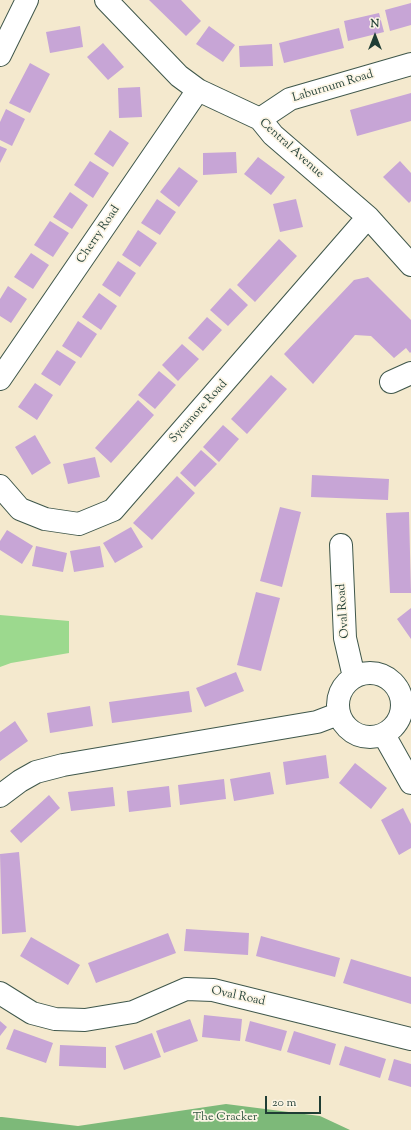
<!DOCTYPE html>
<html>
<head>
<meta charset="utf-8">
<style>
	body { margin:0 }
	#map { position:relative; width:411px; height:1130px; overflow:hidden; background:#f4e9ce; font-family:"Sorts Mill Goudy",serif }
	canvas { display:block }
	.north { position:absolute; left:355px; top:16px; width:40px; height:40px; -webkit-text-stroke:3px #fcf5e5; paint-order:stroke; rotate:0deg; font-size:11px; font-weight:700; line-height:16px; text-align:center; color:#1f3d34 }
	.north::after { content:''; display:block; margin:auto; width:14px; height:18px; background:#1f3d34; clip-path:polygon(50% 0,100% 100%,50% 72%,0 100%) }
	.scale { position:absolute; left:265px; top:1096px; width:56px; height:18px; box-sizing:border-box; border:2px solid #1f3d34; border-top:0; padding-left:5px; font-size:12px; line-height:14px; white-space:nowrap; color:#1f3d34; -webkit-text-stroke:3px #fcf5e5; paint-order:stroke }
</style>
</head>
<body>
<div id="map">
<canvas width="411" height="1130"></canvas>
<div class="north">N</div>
<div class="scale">20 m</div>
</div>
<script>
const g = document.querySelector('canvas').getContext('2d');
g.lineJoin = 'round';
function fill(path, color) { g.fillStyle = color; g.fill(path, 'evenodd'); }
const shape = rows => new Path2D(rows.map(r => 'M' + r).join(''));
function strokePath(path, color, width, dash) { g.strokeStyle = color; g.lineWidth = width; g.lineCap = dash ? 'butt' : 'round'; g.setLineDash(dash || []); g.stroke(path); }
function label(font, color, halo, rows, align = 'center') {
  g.font = font + ' "Sorts Mill Goudy",serif'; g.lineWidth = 3.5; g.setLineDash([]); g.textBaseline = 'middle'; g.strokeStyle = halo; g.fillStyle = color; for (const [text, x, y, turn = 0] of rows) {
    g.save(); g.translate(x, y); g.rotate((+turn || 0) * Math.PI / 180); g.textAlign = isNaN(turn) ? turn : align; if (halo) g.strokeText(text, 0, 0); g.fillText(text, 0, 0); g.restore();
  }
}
const green = shape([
	[0,615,69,621,69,653,11,663,0,667]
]);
const forest = shape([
	[226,1104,320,1116,350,1130,0,1130,0,1117,2,1117,78,1126]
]);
const building = shape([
	[149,0,181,0,201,21,186,36],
	[411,3,411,25,390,31,385,10],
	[379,13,384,32,348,41,344,21],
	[80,26,83,47,50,53,46,32],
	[209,26,235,45,223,62,196,44],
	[339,28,344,48,284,63,279,43],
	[103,43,124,67,108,80,87,57],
	[272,44,273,66,240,67,239,46],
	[30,63,50,74,30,113,9,103],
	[140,87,142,117,119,118,118,88],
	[411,93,411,121,357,136,350,110],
	[6,109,25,119,12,146,0,140,0,122],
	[110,130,129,143,113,167,94,154],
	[0,146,7,149,0,163],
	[236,152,237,173,203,175,203,153],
	[258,157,285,177,271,195,244,174],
	[90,161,109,173,93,198,74,185],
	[400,161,411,173,411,201,409,203,383,177],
	[179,167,198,181,179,207,160,192],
	[70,192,88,205,72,229,53,217],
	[157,199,176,212,160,235,141,223],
	[296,199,303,227,280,232,273,204],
	[50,221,69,233,53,257,34,245],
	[138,230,157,243,140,267,122,255],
	[279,239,297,256,255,302,237,285],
	[31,253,49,265,33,289,14,277],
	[118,261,136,273,120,297,102,285],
	[368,277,411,320,411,352,410,353,406,348,394,358,371,336,355,335,313,384,284,354,354,280],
	[8,286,27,299,11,323,0,316,0,299],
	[230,288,248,305,228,326,210,310],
	[99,293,117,306,101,330,82,317],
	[207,317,222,330,203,351,188,338],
	[78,321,97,334,81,358,62,346],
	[182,344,199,359,178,381,162,365],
	[57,350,76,362,60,386,41,374],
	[159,371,176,385,155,409,138,395],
	[271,375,287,389,247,434,231,419],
	[35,383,53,395,37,420,18,407],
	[138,400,154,415,111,463,95,448],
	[223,425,239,439,219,462,203,447],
	[35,435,51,463,32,475,15,447],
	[201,450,217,464,195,487,180,473],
	[95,457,100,477,68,484,63,464],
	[312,475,389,479,388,500,311,497],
	[177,476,195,493,152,540,133,523],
	[280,507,301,512,282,587,260,581],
	[409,512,411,593,390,593,386,513],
	[131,527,143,547,115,563,103,543],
	[7,530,33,546,22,564,0,550,0,541],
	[36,546,67,553,63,572,32,566],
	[100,546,104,567,74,572,70,551],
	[256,592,280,598,261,671,237,665],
	[411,608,411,639,397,619],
	[236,672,244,691,205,707,196,688],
	[189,691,192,712,112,723,109,702],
	[90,706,93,726,50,733,47,713],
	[15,721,28,741,0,761,0,732],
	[326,755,329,778,286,785,283,762],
	[355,763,387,788,371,809,339,783],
	[270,772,274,794,234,801,230,779],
	[224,779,226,799,180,805,178,785],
	[169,786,171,807,129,812,127,791],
	[113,787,115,806,71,811,68,792],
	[49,795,60,808,21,843,10,831],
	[403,808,411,824,411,848,399,855,381,820],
	[19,852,26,932,2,934,0,854],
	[186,929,249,933,248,955,184,951],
	[168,933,176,953,96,983,88,963],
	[261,936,340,958,335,977,256,956],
	[31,937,80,965,68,985,20,956],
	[351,959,411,977,411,1004,343,983],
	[204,1015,242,1019,240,1041,202,1037],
	[190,1019,198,1041,164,1053,156,1031],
	[0,1021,7,1027,0,1036],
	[250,1021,287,1031,281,1051,245,1041],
	[14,1029,53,1043,46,1063,6,1049],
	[294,1031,336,1044,330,1065,287,1052],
	[152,1033,161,1057,124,1070,115,1046],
	[60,1045,106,1047,106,1068,59,1066],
	[345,1046,386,1059,380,1078,339,1065],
	[394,1059,411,1064,411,1087,388,1080]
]);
const minor = shape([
	[106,0,179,76,198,90,260,119,273,135,368,217,411,265],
	[0,55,27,0],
	[260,119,290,99,411,64],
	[0,379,198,90],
	[391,382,411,373],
	[0,486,20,509,45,519,79,524,113,510,368,217],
	[341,545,345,638,354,677],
	'338 705a32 32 0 1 1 64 0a32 32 0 1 1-64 0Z',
	[384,735,411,783],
	[0,796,20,781,36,772,63,765,317,722,338,714],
	[0,993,32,1013,55,1019,85,1020,133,1012,186,989,213,990,411,1039]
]);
const streetNames = [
	["Laburnum Road",333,87,-17],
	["Central Avenue",291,149,42],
	["Cherry Road",99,235,-56],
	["Sycamore Road",199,412,-48],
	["Oval Road",344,611,-94],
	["Oval Road",238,997,12]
];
const parkNames = [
	["The Cracker",225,1118]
];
fill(green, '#9cd98e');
fill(forest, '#7db979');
fill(building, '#c7a5d6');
strokePath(minor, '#3f574b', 24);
strokePath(minor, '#fff', 22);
label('12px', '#1f3d34', '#fcf5e5', streetNames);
label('12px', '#385c46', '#fcf5e5', parkNames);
</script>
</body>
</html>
